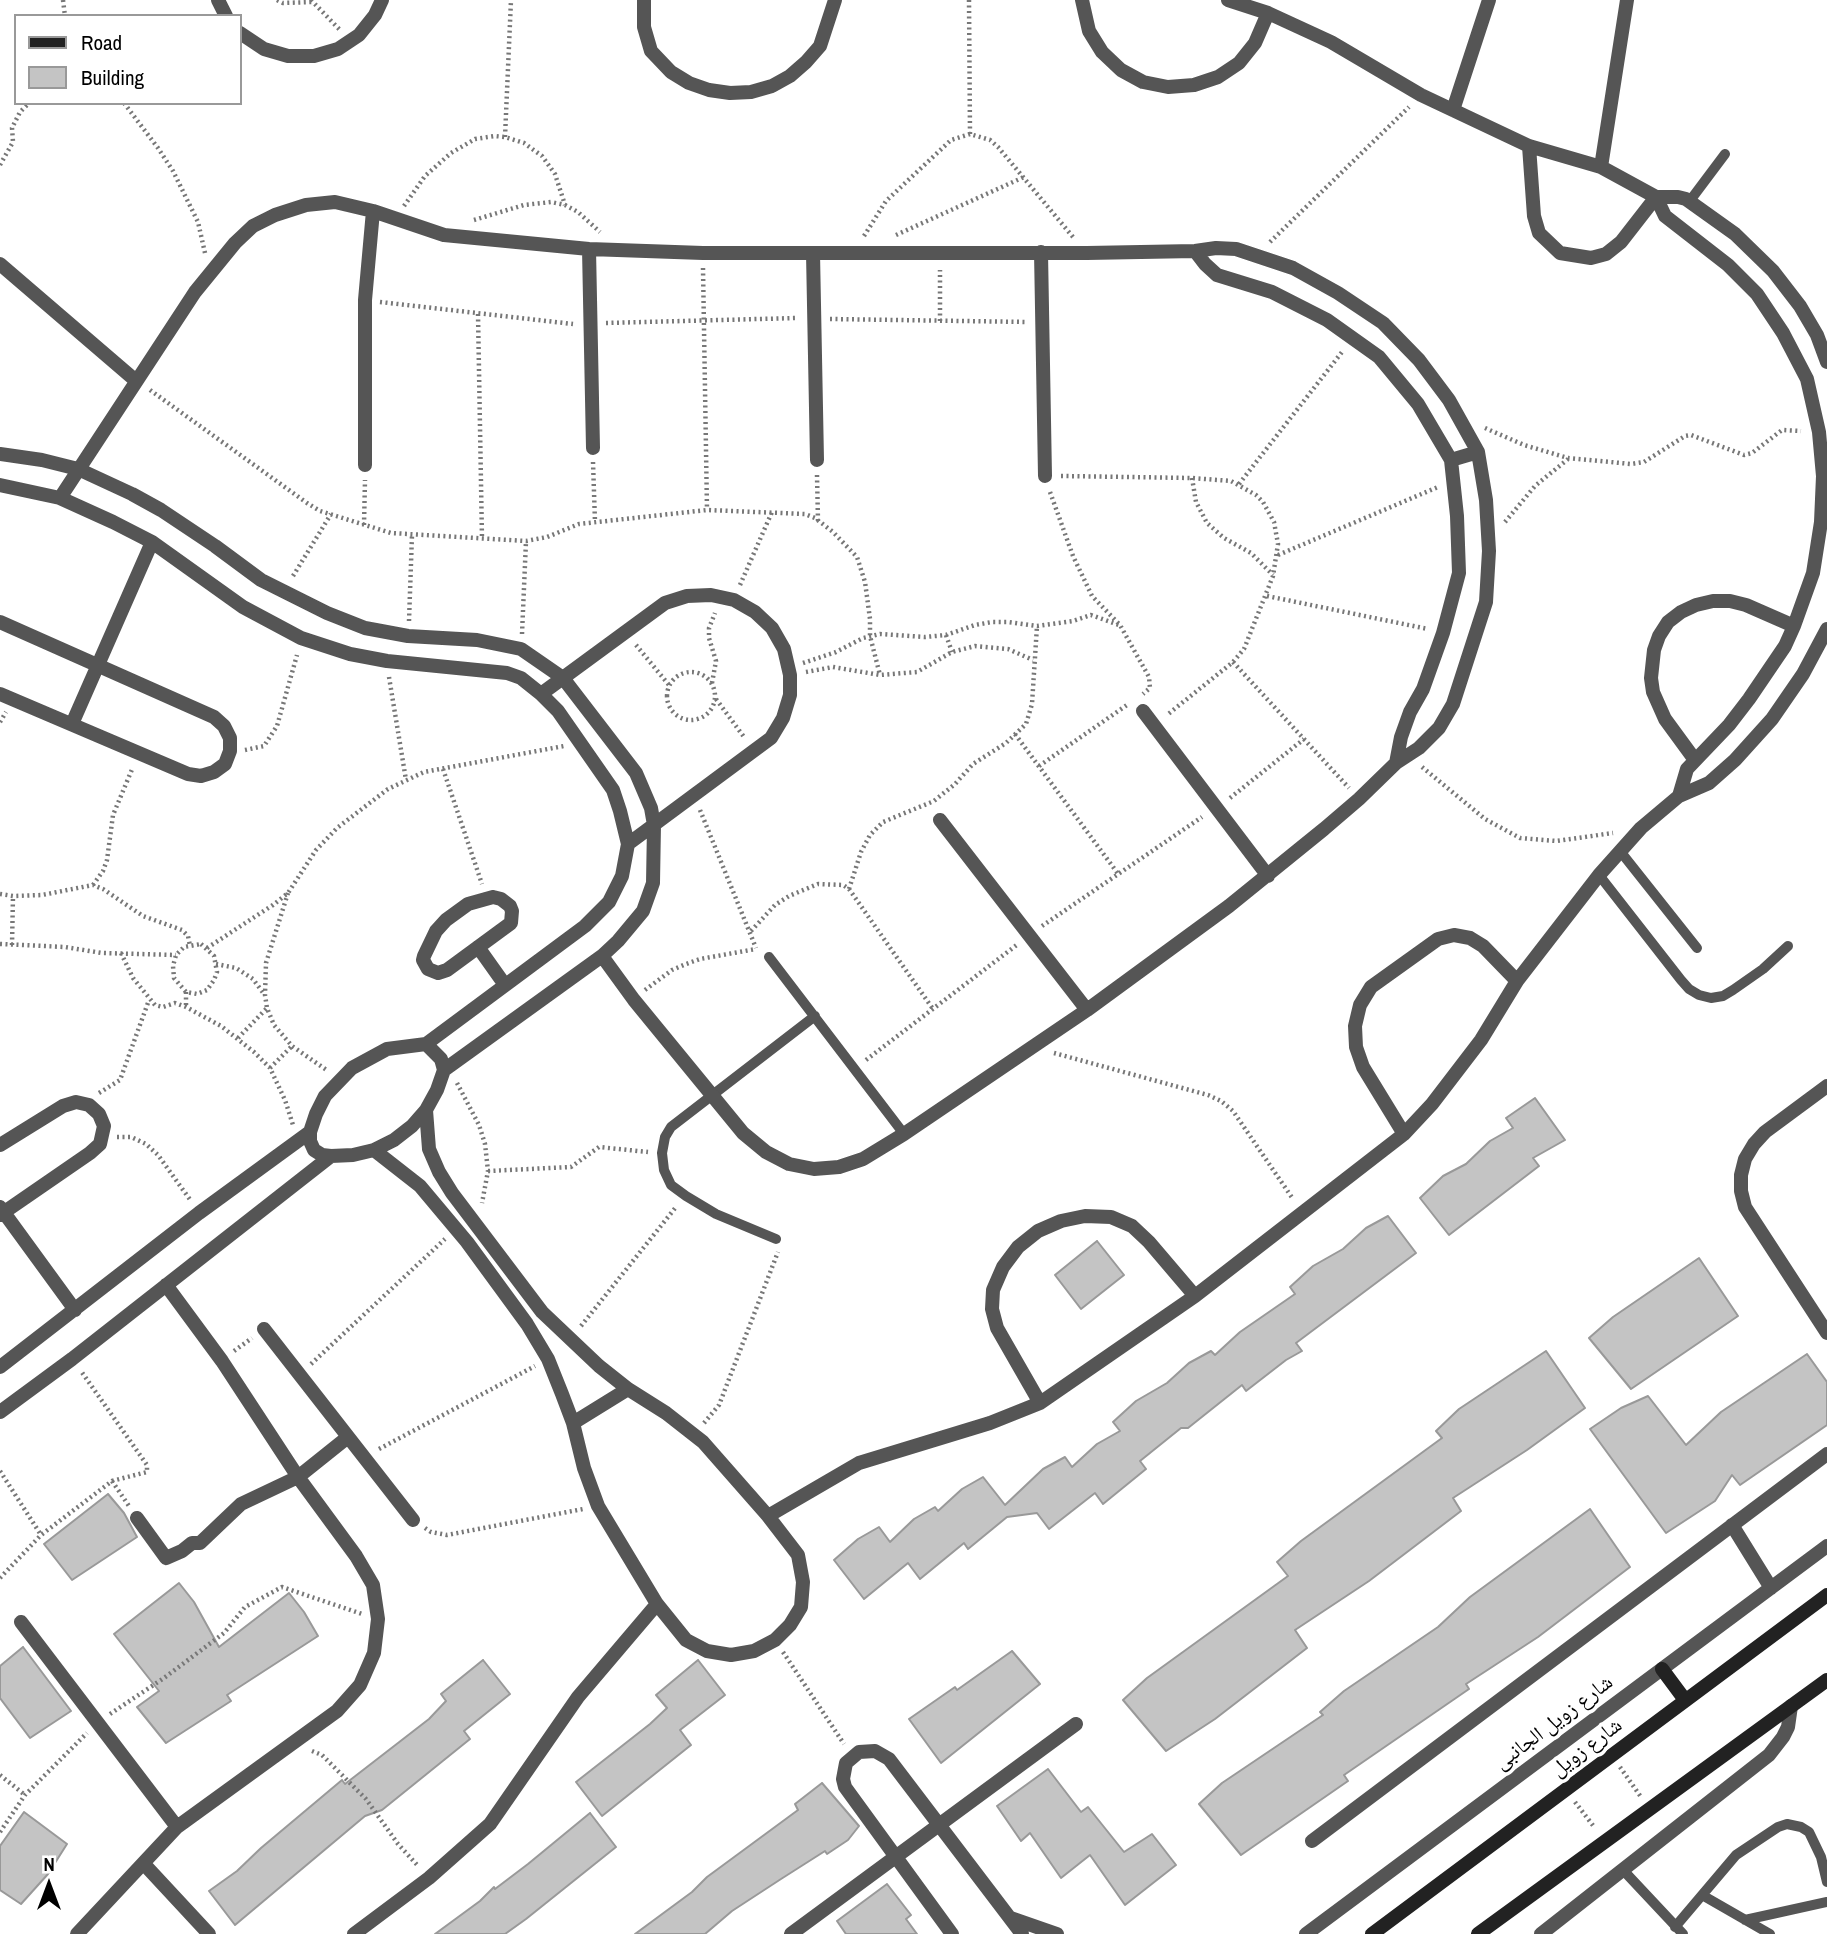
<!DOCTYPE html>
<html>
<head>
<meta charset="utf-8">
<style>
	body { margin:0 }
	#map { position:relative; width:1827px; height:1934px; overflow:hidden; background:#fff; font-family:"Archivo Narrow",sans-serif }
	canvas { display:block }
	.legend { position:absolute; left:14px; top:14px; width:228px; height:91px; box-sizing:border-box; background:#fff; border:2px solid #999; margin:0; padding:9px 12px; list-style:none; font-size:21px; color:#000 }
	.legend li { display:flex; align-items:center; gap:14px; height:35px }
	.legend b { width:35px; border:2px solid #999 }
	.north { position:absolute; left:14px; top:1850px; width:70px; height:70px; -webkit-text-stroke:5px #fff; paint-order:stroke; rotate:0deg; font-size:19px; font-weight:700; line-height:28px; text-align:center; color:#000 }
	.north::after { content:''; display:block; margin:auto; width:24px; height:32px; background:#000; clip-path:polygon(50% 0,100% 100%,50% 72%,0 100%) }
</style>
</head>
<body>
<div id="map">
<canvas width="1827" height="1934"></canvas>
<ul class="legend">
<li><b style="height:9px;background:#222"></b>Road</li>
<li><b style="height:19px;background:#c4c4c4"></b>Building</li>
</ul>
<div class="north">N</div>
</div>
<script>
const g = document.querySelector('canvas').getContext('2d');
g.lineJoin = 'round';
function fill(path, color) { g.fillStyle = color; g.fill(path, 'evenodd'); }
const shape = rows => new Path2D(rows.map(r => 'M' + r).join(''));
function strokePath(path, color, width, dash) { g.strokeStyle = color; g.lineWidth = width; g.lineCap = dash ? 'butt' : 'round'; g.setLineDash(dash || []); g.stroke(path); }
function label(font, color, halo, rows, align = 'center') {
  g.font = font + ' "Archivo Narrow","Noto Naskh Arabic",sans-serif'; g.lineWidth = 7; g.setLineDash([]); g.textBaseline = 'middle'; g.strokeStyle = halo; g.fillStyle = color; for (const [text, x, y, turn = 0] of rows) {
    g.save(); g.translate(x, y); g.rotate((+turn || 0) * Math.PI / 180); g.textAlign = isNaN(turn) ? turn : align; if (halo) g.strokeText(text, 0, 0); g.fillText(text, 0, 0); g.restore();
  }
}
const building = shape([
	[1535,1098,1565,1140,1533,1158,1539,1166,1449,1235,1420,1198,1443,1176,1466,1164,1490,1141,1513,1128,1506,1118,1535,1098],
	[1388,1216,1416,1253,1296,1343,1302,1351,1286,1360,1246,1391,1242,1385,1188,1428,1181,1428,1140,1461,1146,1469,1103,1504,1095,1493,1049,1529,1037,1513,1007,1517,968,1549,964,1543,920,1579,908,1563,864,1599,834,1560,858,1539,879,1527,890,1542,914,1519,935,1507,938,1511,962,1489,983,1477,1005,1505,1043,1469,1065,1457,1072,1467,1097,1444,1120,1431,1113,1422,1136,1401,1167,1383,1189,1363,1211,1351,1215,1355,1240,1332,1295,1294,1290,1287,1313,1266,1343,1249,1366,1228,1388,1216],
	[1097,1241,1124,1275,1081,1309,1055,1275,1097,1241],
	[1699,1258,1738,1316,1631,1389,1589,1338,1613,1317,1699,1258],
	[1546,1351,1585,1408,1527,1450,1453,1498,1461,1511,1369,1581,1295,1630,1307,1648,1215,1719,1166,1751,1123,1700,1147,1678,1288,1576,1277,1562,1301,1541,1442,1438,1436,1431,1459,1409,1546,1351],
	[1807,1354,1827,1382,1827,1425,1740,1485,1732,1475,1715,1501,1666,1533,1590,1429,1621,1408,1648,1396,1686,1445,1721,1412,1807,1354],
	[108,1494,124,1513,137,1537,72,1580,44,1544,108,1494],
	[1590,1509,1630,1567,1538,1637,1466,1684,1469,1689,1344,1775,1348,1781,1241,1855,1199,1804,1222,1783,1323,1715,1320,1712,1344,1691,1438,1627,1470,1597,1590,1509],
	[179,1583,194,1602,219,1647,289,1593,304,1612,318,1636,227,1695,231,1701,166,1743,137,1707,159,1691,114,1634,179,1583],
	[23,1647,71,1711,30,1738,0,1698,0,1666,23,1647],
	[1012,1651,1040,1684,941,1763,909,1719,955,1687,957,1690,1012,1651],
	[483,1660,510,1694,464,1731,470,1739,382,1810,365,1816,235,1925,209,1891,237,1871,261,1848,342,1780,345,1784,429,1719,446,1701,441,1694,483,1660],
	[698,1660,725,1695,680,1730,691,1745,602,1816,576,1782,650,1724,667,1708,656,1695,698,1660],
	[1048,1769,1081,1812,1088,1807,1124,1852,1152,1834,1176,1865,1125,1905,1090,1855,1061,1878,1030,1833,1021,1841,997,1806,1048,1769],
	[822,1783,859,1826,848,1840,827,1854,825,1851,781,1879,732,1911,705,1934,635,1934,692,1892,707,1877,798,1810,795,1804,822,1783],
	[24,1812,67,1844,48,1874,21,1904,0,1890,0,1846,24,1812],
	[590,1813,616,1847,526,1919,505,1934,435,1934,480,1901,494,1887,495,1889,528,1864,590,1813],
	[887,1884,911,1915,906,1919,917,1934,846,1934,837,1921,887,1884]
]);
const path = shape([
	[63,0,65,16],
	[277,0,283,3,313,2],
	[311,0,340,30],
	[969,0,970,134],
	[124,103,158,148,173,171,198,222,205,253],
	[505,137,511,0],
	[0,165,13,142,12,128,20,112,29,103],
	[404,206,425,176,451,153,475,139,495,136,505,137,524,143,542,156,555,174,565,205],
	[474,220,524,205,551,202,565,205,578,212,600,232],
	[896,235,1024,177],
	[864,236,886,201,951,140,970,134,990,140,998,147,1073,237],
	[1270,242,1409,107],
	[703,268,707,510],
	[380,302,573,324],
	[478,314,482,539],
	[830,319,1028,322],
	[940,321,940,270],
	[606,323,797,318],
	[150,390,307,503,320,511,391,533,526,541,547,537,579,524,707,510,805,514,815,518,833,532,857,557,865,582,870,619,870,636,880,675],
	[1485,428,1524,445,1568,458,1631,464,1644,462,1685,436,1691,435,1744,455,1752,453,1782,430,1801,431],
	[593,462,595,522],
	[817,475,818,521],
	[1061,476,1192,478,1231,481,1256,495,1263,502,1274,522,1278,544,1273,576,1244,649,1233,662,1167,715],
	[1192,478,1196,502,1207,523,1224,538,1251,553,1273,575],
	[1239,484,1342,352],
	[1050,492,1073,556,1092,596,1120,625,1149,677,1150,688,1143,694],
	[1505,522,1535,486,1568,459],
	[364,525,365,480],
	[1278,555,1438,487],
	[293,576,331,514],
	[740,585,772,512],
	[1267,596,1428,629],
	[409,621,412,535],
	[522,634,526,541],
	[946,635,952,652],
	[636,645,669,685],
	[1233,662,1349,788],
	[803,663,836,652,863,638,880,634,925,637,946,635,975,625,992,622,1008,622,1037,626,1073,621,1091,615,1119,625],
	'667 696a24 24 0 1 1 48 0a24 24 0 1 1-48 0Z',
	[806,672,833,667,880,675,917,672,952,652,975,646,1008,649,1033,660],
	[389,677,406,780],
	[712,683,716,661,709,638,709,628,715,613],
	[716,699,744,737],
	[0,722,6,712],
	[1015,734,1119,875],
	[245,750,264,746,277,726,297,655],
	[1039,766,1127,705],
	[1422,767,1485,819,1520,838,1556,841,1613,833],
	[443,769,482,884],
	[1230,798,1304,739],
	[700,810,756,948],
	[93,885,103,871,107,860,113,815,133,767],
	[849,889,861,852,870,835,883,822,934,801,955,784,973,764,1006,743,1026,724,1032,704,1037,626],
	[288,893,266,963,265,995,267,1008,274,1025,292,1046,328,1071],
	[0,894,13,896,42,895,93,885,103,889,143,916,182,930,188,936,190,946],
	[1042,926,1202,817],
	[751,931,775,905,789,896,818,884,843,885,849,889,933,1009],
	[0,944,65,947,102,953,176,955],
	[201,944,214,956,217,972,214,980,207,990,197,994,186,992,174,978,173,966,176,955,184,947,201,944],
	[12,945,13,896],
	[207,948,273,905,288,893,316,850,337,828,388,789,424,772,564,746],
	[121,953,133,978,155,1005,163,1007,175,1003,186,1007,221,1026,254,1052,270,1068,285,1100,293,1125],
	[216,964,236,968,253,979,264,994],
	[645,990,672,970,686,964,700,959,756,949],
	[186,992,186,1007],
	[238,1038,267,1008],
	[1054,1053,1208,1095,1221,1101,1233,1111,1293,1199],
	[866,1060,1018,944],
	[270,1068,292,1046],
	[457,1083,479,1125,485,1144,488,1171,482,1203],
	[99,1093,120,1080,149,1000],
	[117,1137,131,1137,146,1144,158,1155,191,1201],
	[488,1171,571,1167,599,1147,648,1152],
	[581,1326,676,1207],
	[234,1351,252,1338],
	[311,1364,445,1239],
	[704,1423,719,1405,778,1252],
	[379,1449,535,1366],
	[0,1471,41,1535],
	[112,1481,129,1506],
	[425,1528,431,1532,447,1535,583,1509],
	[0,1578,41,1535,112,1481,147,1472,147,1465,81,1371],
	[783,1652,844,1744],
	[110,1714,164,1678,224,1633,245,1607,282,1587,362,1614],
	[312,1751,322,1755,366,1799,398,1844,419,1867],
	[1620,1767,1641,1797],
	[0,1775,25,1795],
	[1575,1802,1595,1828],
	[0,1832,25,1795,87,1733]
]);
const service = shape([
	[1689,202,1725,154],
	[1620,851,1697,948],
	[1599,875,1681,980,1689,989,1699,995,1711,998,1723,996,1733,990,1763,969,1788,946],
	[769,957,904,1134],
	[776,1239,716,1214,686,1196,671,1185,664,1170,662,1153,665,1137,671,1127,815,1016],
	[1623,1870,1683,1934],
	[1702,1895,1770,1934],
	[1745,1920,1827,1902],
	[1675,1927,1736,1855,1778,1827,1787,1824,1801,1827,1809,1832,1821,1857,1827,1882]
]);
const minor = shape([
	[218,0,226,16],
	[644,0,644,27,651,51,671,72,689,83,709,90,730,93,751,92,772,86,790,76,806,62,820,46,835,0],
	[1082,0,1089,31,1102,52,1121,70,1143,82,1168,87,1194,85,1218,77,1239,63,1255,43,1268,13],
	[1228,0,1268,13,1331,42,1421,95,1529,146,1601,167,1656,197,1678,197,1686,199,1735,234,1773,271,1800,306,1817,335,1827,362],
	[240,33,264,49,288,56,314,56,338,49,359,35,375,15,382,0],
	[1453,110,1489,0],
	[1529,146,1534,216,1539,233,1560,253,1591,258,1606,254,1621,242,1656,197],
	[1601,167,1627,0],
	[1656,197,1665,216,1728,265,1757,294,1783,333,1807,379,1819,432,1823,476,1821,522,1813,573,1794,626,1785,646,1749,699,1729,725,1687,769,1679,796],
	[589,249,593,448],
	[1195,251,1205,264,1217,275,1272,292,1327,320,1379,357,1418,404,1451,460,1457,516,1459,573,1443,633,1423,689,1410,712,1401,737,1396,763],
	[1041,252,1045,476],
	[813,253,817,460],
	[0,264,135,380],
	[0,454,42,460,78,469,132,494,161,510,215,546,261,580,327,613,365,628,408,636,477,640,521,649,563,678,636,773,651,808,654,825,653,883,643,911,618,941,602,956,444,1070],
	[1451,460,1478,452],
	[365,465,365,300,373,211],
	[0,485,60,498,113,522,152,542,243,607,301,638,350,654,387,661,507,673,521,678,541,694,558,711,613,790,620,811,628,844,622,876,609,902,585,926,426,1044,387,1049,352,1068,325,1096,316,1114,310,1132,310,1141,314,1150,322,1155,331,1156,353,1155,374,1150,394,1140,412,1126,426,1110,437,1090,444,1070,441,1059,426,1044],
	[60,498,195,292,235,243,253,226,275,215,306,205,335,202,373,211,444,235,589,249,703,253,1087,253,1195,251,1216,248,1236,249,1293,268,1338,293,1383,323,1419,360,1449,400,1478,452,1486,500,1489,551,1486,602,1453,704,1439,728,1419,748,1396,763,1359,799,1324,829,1229,906,1087,1010,904,1134,863,1159,839,1167,814,1169,789,1164,766,1152,743,1133,634,1000,602,956],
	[0,622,214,717,224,726,230,738,230,751,225,764,214,772,201,776,188,774,0,694],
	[541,694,665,603,687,596,711,595,734,600,755,612,772,628,784,649,790,675,790,695,783,718,771,738,628,844],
	[1143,711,1268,876],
	[72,724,152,542],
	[1695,760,1665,719,1653,692,1651,678,1654,650,1659,636,1668,622,1681,612,1696,605,1713,601,1730,601,1746,605,1794,626],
	[940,820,1087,1010],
	[493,897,501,899,510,906,512,911,511,923,447,970,438,973,428,969,423,960,424,956,436,931,446,920,468,904,493,897],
	[478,947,505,985],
	[1827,1086,1765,1132,1754,1144,1745,1159,1741,1175,1741,1191,1745,1207,1827,1333],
	[1404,1134,1363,1067,1356,1047,1355,1026,1360,1005,1371,987,1438,939,1454,935,1470,938,1483,946,1517,981],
	[0,1145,63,1106,76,1102,89,1105,99,1114,104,1126,100,1144,90,1153,0,1215],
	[374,1150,420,1186,467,1242,527,1324,548,1359,562,1394,573,1423,584,1468,598,1506,657,1604,686,1640,707,1651,731,1655,754,1651,775,1640,790,1625,801,1607,803,1582,798,1555,768,1516,703,1442,666,1413,628,1389,599,1366,542,1312,452,1193,439,1172,429,1149,426,1110],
	[0,1207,75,1310],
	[264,1329,413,1520],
	[0,1367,199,1213,310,1132],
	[1040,1403,997,1328,992,1309,993,1290,1003,1267,1018,1247,1038,1231,1061,1221,1085,1216,1111,1217,1132,1226,1149,1242,1195,1296],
	[0,1412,72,1359,331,1156],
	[573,1423,628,1389],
	[768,1516,859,1463,990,1423,1040,1403,1195,1296,1404,1134,1432,1104,1481,1040,1517,981,1599,875,1641,828,1679,796,1709,783,1735,760,1772,719,1803,674,1827,629],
	[137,1518,166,1558,182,1551,192,1543,200,1543,241,1504,298,1477,348,1437],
	[1732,1525,1771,1588],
	[21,1622,177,1827],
	[1312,1841,1827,1454],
	[144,1864,209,1934],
	[1011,1918,1057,1934],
	[77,1934,177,1827,337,1711,360,1685,374,1653,378,1619,373,1585,356,1556,298,1477,222,1361,166,1285],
	[354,1934,429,1878,490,1824,578,1697,657,1604],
	[791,1934,1076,1724],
	[952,1934,845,1787,843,1779,846,1763,859,1752,875,1751,889,1759,1022,1934],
	[1306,1934,1827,1546],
	[1541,1934,1769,1755,1783,1737,1788,1727,1791,1706]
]);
const secondary = shape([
	[1662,1669,1685,1700],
	[1372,1934,1827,1595],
	[1478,1934,1827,1680]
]);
const streetNames = [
	["شارع زويل الجانبى",1554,1723,-37],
	["شارع زويل",1587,1748,-37]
];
fill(building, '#c4c4c4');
strokePath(building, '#999', 2);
strokePath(path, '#777', 4.5, [2, 3.5]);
strokePath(service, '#555', 10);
strokePath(minor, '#555', 14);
strokePath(secondary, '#222', 14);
label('21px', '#000', '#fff', streetNames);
</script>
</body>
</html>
